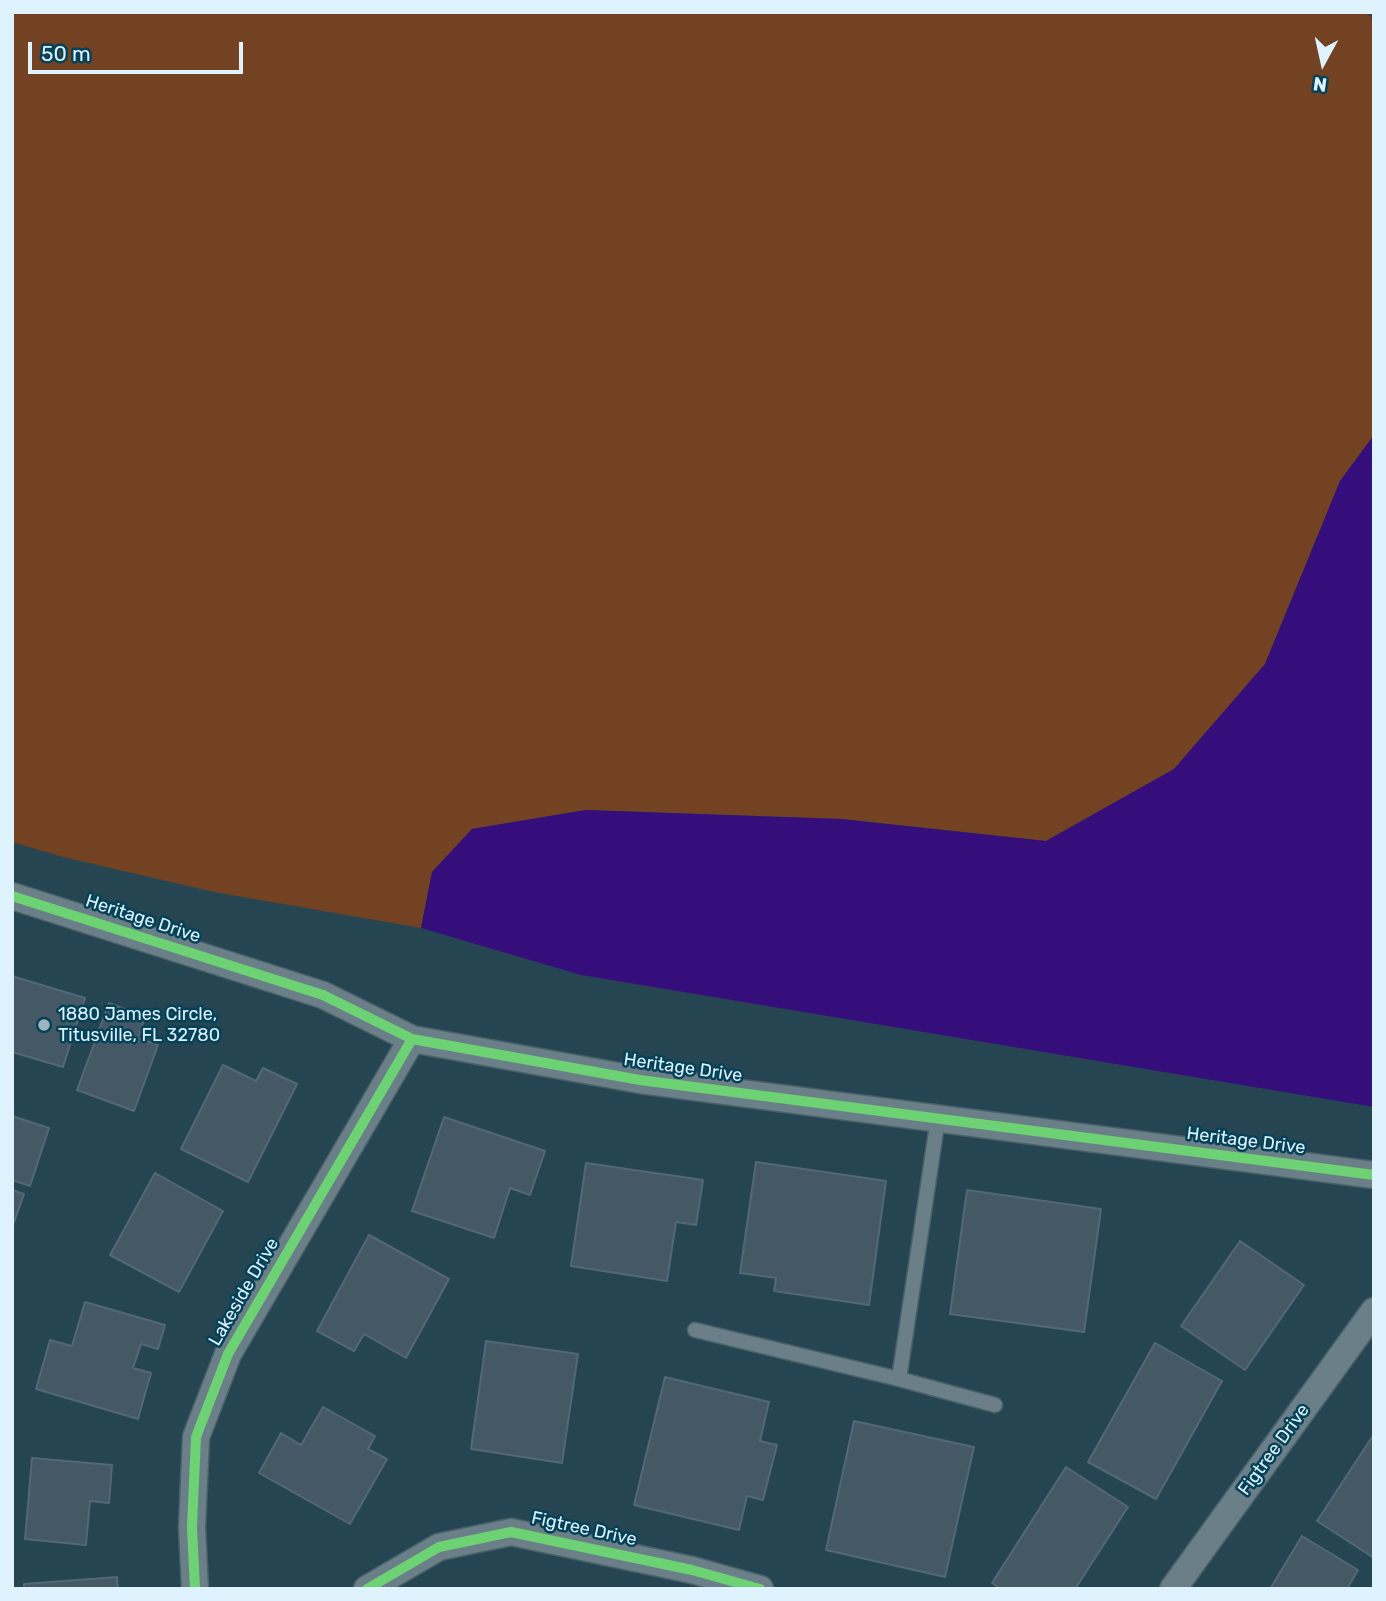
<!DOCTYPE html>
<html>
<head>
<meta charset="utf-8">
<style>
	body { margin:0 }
	#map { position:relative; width:1386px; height:1601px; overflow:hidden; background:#264552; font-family:Rubik,sans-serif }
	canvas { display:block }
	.frame { position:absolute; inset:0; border:14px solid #def3fe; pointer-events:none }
	.north { position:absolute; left:1288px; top:28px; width:70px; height:70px; -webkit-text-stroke:5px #054258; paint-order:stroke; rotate:188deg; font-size:19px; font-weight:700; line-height:28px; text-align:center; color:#def3fe }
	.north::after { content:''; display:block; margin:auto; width:24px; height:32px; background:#def3fe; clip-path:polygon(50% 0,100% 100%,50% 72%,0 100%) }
	.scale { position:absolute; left:28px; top:42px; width:215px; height:32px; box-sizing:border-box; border:4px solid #def3fe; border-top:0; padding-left:9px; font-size:21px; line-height:24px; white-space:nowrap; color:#def3fe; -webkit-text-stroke:5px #054258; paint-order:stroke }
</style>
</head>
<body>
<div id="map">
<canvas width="1386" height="1601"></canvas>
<div class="frame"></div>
<div class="north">N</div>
<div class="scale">50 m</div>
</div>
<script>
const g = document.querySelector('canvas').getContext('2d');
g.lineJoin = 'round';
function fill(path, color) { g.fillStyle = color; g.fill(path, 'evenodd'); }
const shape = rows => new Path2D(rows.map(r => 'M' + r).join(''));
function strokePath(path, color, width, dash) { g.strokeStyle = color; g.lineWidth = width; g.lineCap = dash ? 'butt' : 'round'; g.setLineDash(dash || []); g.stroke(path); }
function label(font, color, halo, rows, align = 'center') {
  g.font = font + ' Rubik,sans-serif'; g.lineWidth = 5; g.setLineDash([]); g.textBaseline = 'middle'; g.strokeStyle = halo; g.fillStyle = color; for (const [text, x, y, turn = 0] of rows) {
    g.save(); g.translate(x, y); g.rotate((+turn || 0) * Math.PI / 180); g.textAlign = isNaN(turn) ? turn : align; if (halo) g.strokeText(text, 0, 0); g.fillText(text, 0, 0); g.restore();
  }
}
const green = shape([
	[12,12,1366,12,1374,21,1374,435,1340,481,1265,664,1174,769,1046,841,841,819,586,810,472,829,432,872,421,928,214,892,63,857,12,842]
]);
const water = shape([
	[1374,435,1374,1107,581,975,421,928,432,872,472,829,586,810,841,819,1046,841,1174,769,1265,664,1340,481]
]);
const building = shape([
	[12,976,85,998,63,1067,12,1052,12,976],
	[109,1003,145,1017,138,1038,158,1045,134,1111,77,1090,109,1003],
	[223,1065,256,1081,263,1068,297,1084,248,1182,181,1149,223,1065],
	[12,1116,49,1128,30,1186,12,1180,12,1116],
	[444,1117,545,1151,530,1195,510,1188,494,1238,412,1211,444,1117],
	[756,1162,886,1181,869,1305,774,1291,776,1278,740,1273,756,1162],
	[586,1163,703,1180,696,1225,676,1222,667,1281,571,1266,586,1163],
	[155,1173,223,1211,179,1292,110,1255,155,1173],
	[12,1190,24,1194,12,1228,12,1190],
	[967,1190,1101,1209,1084,1332,950,1314,967,1190],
	[369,1235,449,1279,406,1358,364,1334,354,1351,317,1331,369,1235],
	[1240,1241,1304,1285,1245,1370,1181,1326,1240,1241],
	[85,1302,165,1325,158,1349,141,1344,133,1368,151,1373,138,1419,36,1389,50,1340,72,1346,85,1302],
	[486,1341,578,1354,562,1463,471,1449,486,1341],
	[1155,1343,1222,1381,1156,1499,1088,1462,1155,1343],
	[665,1377,769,1402,760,1441,777,1445,763,1500,747,1496,739,1530,634,1505,665,1377],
	[323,1407,375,1436,368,1449,387,1459,350,1524,259,1473,281,1433,301,1445,323,1407],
	[854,1421,974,1447,945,1577,826,1550,854,1421],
	[1374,1434,1374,1558,1317,1521,1374,1434],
	[32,1458,112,1465,109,1503,90,1501,86,1545,25,1539,32,1458],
	[1066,1467,1128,1507,1075,1589,1001,1589,992,1583,1066,1467],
	[1302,1536,1358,1570,1347,1589,1270,1589,1302,1536],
	[117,1577,118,1589,24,1589,24,1584,117,1577]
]);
const lane = shape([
	[695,1330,899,1379,938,1118],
	[899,1379,995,1405]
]);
const street = shape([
	[12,896,323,995,412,1039,640,1080,1374,1175],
	[195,1589,192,1527,196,1437,228,1354,412,1039],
	[367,1589,439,1547,511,1532,692,1570,760,1589],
	[1173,1589,1374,1311]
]);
const cycleway = shape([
	[12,896,323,995,412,1039,640,1080,1374,1175],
	[195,1589,192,1527,196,1437,228,1354,412,1039],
	[367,1589,439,1547,511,1532,692,1570,760,1589]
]);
const markers = [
	[44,1025,7,"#9eb6c2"]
];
const streetNames = [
	["Heritage Drive",143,919,18],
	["Heritage Drive",683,1068,8],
	["Heritage Drive",1246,1141,7],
	["Lakeside Drive",244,1292,-60],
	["Figtree Drive",1274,1450,-54],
	["Figtree Drive",584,1529,12]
];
const poiNames = [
	["1880 James Circle,",58,1015],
	["Titusville, FL 32780",58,1036]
];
fill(green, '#724222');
fill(water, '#350e7b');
fill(building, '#445965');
strokePath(building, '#536875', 2);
strokePath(lane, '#496069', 17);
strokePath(street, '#496069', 29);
strokePath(lane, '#6a7f88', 14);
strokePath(street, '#6a7f88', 26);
strokePath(cycleway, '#6cd273', 10);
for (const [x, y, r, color] of markers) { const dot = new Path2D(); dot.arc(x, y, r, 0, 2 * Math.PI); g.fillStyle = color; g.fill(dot); strokePath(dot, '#054258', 2.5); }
label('18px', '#def3fe', '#054258', streetNames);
label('18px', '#def3fe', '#054258', poiNames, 'left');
</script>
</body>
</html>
